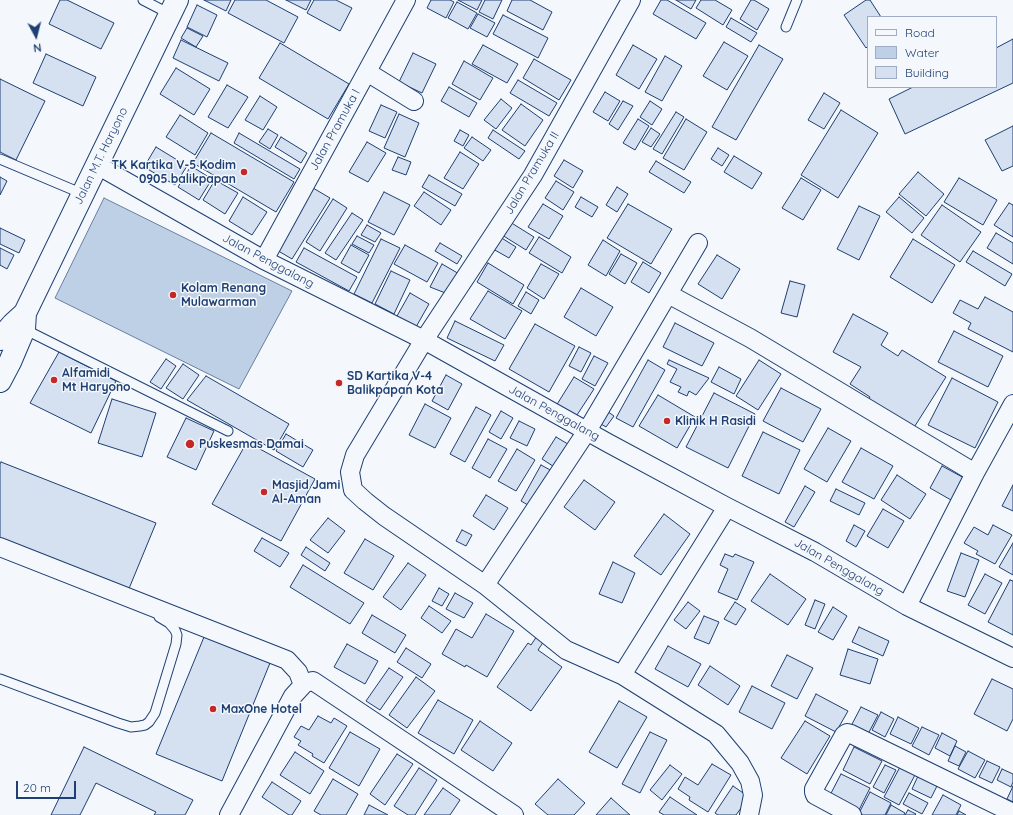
<!DOCTYPE html>
<html>
<head>
<meta charset="utf-8">
<style>
	body { margin:0 }
	#map { position:relative; width:1013px; height:815px; overflow:hidden; background:#f4f7fb; font-family:Quicksand,sans-serif }
	canvas { display:block }
	.legend { position:absolute; left:867px; top:16px; width:130px; height:72px; box-sizing:border-box; background:#f4f7fb; border:1px solid #9eadc5; margin:0; padding:5px 7px; list-style:none; font-size:12px; color:#1d3f73 }
	.legend li { display:flex; align-items:center; gap:8px; height:20px }
	.legend b { width:20px; border:1px solid #9eadc5 }
	.north { position:absolute; left:16px; top:16px; width:40px; height:40px; -webkit-text-stroke:3px #f4f7fb; paint-order:stroke; rotate:173deg; font-size:11px; font-weight:700; line-height:16px; text-align:center; color:#1d3f73 }
	.north::after { content:''; display:block; margin:auto; width:14px; height:18px; background:#1d3f73; clip-path:polygon(50% 0,100% 100%,50% 72%,0 100%) }
	.scale { position:absolute; left:16px; top:781px; width:60px; height:18px; box-sizing:border-box; border:2px solid #1d3f73; border-top:0; padding-left:5px; font-size:12px; line-height:14px; white-space:nowrap; color:#1d3f73; -webkit-text-stroke:3px #f4f7fb; paint-order:stroke }
</style>
</head>
<body>
<div id="map">
<canvas width="1013" height="815"></canvas>
<ul class="legend">
<li><b style="height:5px;background:#f4f7fb"></b>Road</li>
<li><b style="height:11px;background:#bed0e5"></b>Water</li>
<li><b style="height:11px;background:#d5e0f0"></b>Building</li>
</ul>
<div class="north">N</div>
<div class="scale">20 m</div>
</div>
<script>
const g = document.querySelector('canvas').getContext('2d');
g.lineJoin = 'round';
function fill(path, color) { g.fillStyle = color; g.fill(path, 'evenodd'); }
const shape = rows => new Path2D(rows.map(r => 'M' + r).join(''));
function strokePath(path, color, width, dash) { g.strokeStyle = color; g.lineWidth = width; g.lineCap = dash ? 'butt' : 'round'; g.setLineDash(dash || []); g.stroke(path); }
function label(font, color, halo, rows, align = 'center') {
  g.font = font + ' Quicksand,sans-serif'; g.lineWidth = 3; g.setLineDash([]); g.textBaseline = 'middle'; g.strokeStyle = halo; g.fillStyle = color; for (const [text, x, y, turn = 0] of rows) {
    g.save(); g.translate(x, y); g.rotate((+turn || 0) * Math.PI / 180); g.textAlign = isNaN(turn) ? turn : align; if (halo) g.strokeText(text, 0, 0); g.fillText(text, 0, 0); g.restore();
  }
}
const water = shape([
	[104,198,292,291,239,389,55,298,104,198]
]);
const building = shape([
	[60,0,67,0,114,23,101,49,49,24,60,0],
	[204,0,231,0,226,11,204,0],
	[235,0,266,0,298,17,284,43,228,13,235,0],
	[286,0,311,0,306,10,286,0],
	[314,0,336,0,352,8,340,31,307,13,314,0],
	[431,0,450,0,454,2,446,18,427,8,431,0],
	[458,0,482,0,477,10,458,0],
	[485,0,502,0,493,19,479,12,485,0],
	[512,0,530,0,552,12,543,30,507,11,512,0],
	[661,0,667,0,706,23,696,39,653,14,661,0],
	[676,0,696,0,691,9,676,0],
	[701,0,715,0,732,10,723,25,696,8,701,0],
	[751,0,754,0,769,9,757,30,740,19,751,0],
	[866,0,870,0,881,17,868,17,868,46,866,48,844,15,866,0],
	[457,2,477,13,468,29,448,18,457,2],
	[197,5,217,15,207,37,187,27,197,5],
	[478,14,495,23,487,37,470,28,478,14],
	[503,15,548,38,538,58,493,34,503,15],
	[731,18,757,33,751,42,726,27,731,18],
	[187,28,203,36,196,47,181,38,187,28],
	[1013,39,1013,83,905,134,889,99,913,87,996,87,996,48,1013,39],
	[181,40,228,63,219,81,173,58,181,40],
	[724,42,748,56,727,90,703,76,724,42],
	[280,43,349,84,328,119,259,78,280,43],
	[483,45,518,64,507,83,472,64,483,45],
	[633,45,657,59,639,89,616,75,633,45],
	[759,45,783,59,736,140,712,127,759,45],
	[413,53,436,64,422,93,399,82,413,53],
	[46,54,96,77,83,106,33,83,46,54],
	[665,56,682,66,662,101,645,92,665,56],
	[534,59,571,80,559,100,523,78,534,59],
	[464,61,493,78,480,100,452,84,464,61],
	[176,68,210,89,194,115,160,94,176,68],
	[0,79,45,101,16,160,0,152,0,79],
	[518,80,557,103,549,116,510,93,518,80],
	[227,85,248,97,228,128,208,117,227,85],
	[449,87,477,103,469,117,441,101,449,87],
	[605,92,620,101,608,121,593,112,605,92],
	[824,93,840,103,824,129,808,120,824,93],
	[260,96,277,107,263,130,245,120,260,96],
	[501,99,512,108,496,129,484,120,501,99],
	[623,101,633,106,618,130,609,124,623,101],
	[650,101,662,109,652,125,640,117,650,101],
	[521,104,543,120,525,146,502,130,521,104],
	[381,105,397,112,385,138,369,131,381,105],
	[841,110,878,133,838,198,801,175,841,110],
	[676,112,684,117,662,154,653,149,676,112],
	[399,114,419,123,405,157,384,148,399,114],
	[180,115,208,133,195,155,166,137,180,115],
	[638,119,649,126,635,150,623,143,638,119],
	[686,119,707,132,684,170,663,158,686,119],
	[1013,126,1013,166,1002,171,985,140,1013,126],
	[651,128,660,134,651,147,642,142,651,128],
	[268,129,278,135,270,149,259,142,268,129],
	[460,130,469,135,463,146,454,141,460,130],
	[493,130,525,151,519,159,488,138,493,130],
	[211,133,294,182,276,212,193,163,211,133],
	[239,133,300,169,294,179,234,143,239,133],
	[281,137,307,153,301,163,275,147,281,137],
	[472,137,491,150,483,161,464,148,472,137],
	[367,142,386,153,368,182,349,172,367,142],
	[156,147,187,166,175,185,144,167,156,147],
	[718,148,729,155,722,166,711,159,718,148],
	[460,152,479,164,463,189,444,178,460,152],
	[734,156,762,173,752,189,724,172,734,156],
	[398,157,411,162,406,175,392,170,398,157],
	[564,160,583,171,573,188,554,176,564,160],
	[656,161,691,182,684,193,649,172,656,161],
	[191,166,212,179,199,200,178,187,191,166],
	[918,172,944,194,926,216,899,194,918,172],
	[429,175,462,194,455,206,422,187,429,175],
	[0,177,7,181,0,195,0,177],
	[801,178,821,190,803,220,782,208,801,178],
	[959,178,997,200,983,225,944,202,959,178],
	[215,180,238,193,225,214,203,200,215,180],
	[556,181,574,192,563,210,545,198,556,181],
	[617,187,628,194,617,212,606,205,617,187],
	[313,188,330,198,292,259,275,249,313,188],
	[384,192,410,205,394,235,368,222,384,192],
	[424,192,451,210,441,225,414,206,424,192],
	[243,197,267,212,252,235,229,221,243,197],
	[581,197,598,207,592,217,575,207,581,197],
	[899,197,924,218,912,233,886,212,899,197],
	[333,199,347,208,320,251,306,242,333,199],
	[1009,203,1013,205,1013,237,994,225,1009,203],
	[543,204,563,216,549,239,528,227,543,204],
	[628,204,672,229,651,264,607,238,628,204],
	[942,205,981,232,960,262,921,235,942,205],
	[859,206,880,216,859,260,837,249,859,206],
	[352,213,363,220,336,260,325,253,352,213],
	[510,222,534,237,526,250,502,235,510,222],
	[367,225,381,233,375,242,361,235,367,225],
	[0,228,25,240,19,253,0,244,0,228],
	[996,233,1013,243,1013,264,987,248,996,233],
	[357,236,374,245,369,253,352,244,357,236],
	[500,237,516,247,509,258,493,249,500,237],
	[539,237,571,257,562,273,529,253,539,237],
	[381,239,400,248,372,303,354,294,381,239],
	[913,239,955,265,932,303,890,277,913,239],
	[603,240,620,251,606,276,588,265,603,240],
	[440,243,462,256,457,264,435,251,440,243],
	[351,245,369,255,359,273,341,263,351,245],
	[405,245,438,263,427,282,394,264,405,245],
	[0,248,14,255,7,269,0,265,0,248],
	[304,248,357,277,349,291,296,262,304,248],
	[973,251,1012,274,1005,286,966,262,973,251],
	[621,254,637,263,625,284,609,274,621,254],
	[717,255,740,269,722,299,698,284,717,255],
	[643,262,661,273,649,293,631,282,643,262],
	[488,263,524,285,513,304,477,282,488,263],
	[442,264,461,275,448,294,430,287,442,264],
	[541,264,559,274,544,299,527,288,541,264],
	[391,271,410,280,394,314,375,304,391,271],
	[790,281,805,285,797,317,781,313,790,281],
	[581,288,613,307,596,336,564,317,581,288],
	[488,291,522,311,505,339,470,319,488,291],
	[526,292,539,300,531,314,518,306,526,292],
	[410,293,429,304,416,327,397,316,410,293],
	[985,297,1013,312,1013,352,968,329,971,323,953,313,960,300,978,309,985,297],
	[853,314,888,333,881,345,898,356,902,350,946,377,913,429,868,401,870,397,850,384,861,367,833,352,853,314],
	[455,321,504,345,495,361,447,338,455,321],
	[675,323,714,343,702,366,663,347,675,323],
	[535,324,575,346,549,392,509,369,535,324],
	[954,331,1003,356,988,387,938,362,954,331],
	[579,347,591,353,581,372,569,366,579,347],
	[59,352,116,381,91,433,30,403,59,352],
	[594,356,608,363,595,386,582,379,594,356],
	[166,359,176,366,161,389,150,382,166,359],
	[648,360,665,370,633,427,616,418,648,360],
	[669,360,709,378,696,395,689,391,687,396,678,392,681,387,670,382,677,369,667,364,669,360],
	[759,360,781,374,758,410,736,396,759,360],
	[183,364,199,375,183,399,166,388,183,364],
	[719,367,741,379,734,394,711,382,719,367],
	[446,375,462,384,448,410,432,401,446,375],
	[206,376,289,424,274,450,187,400,206,376],
	[574,377,594,389,575,418,556,406,574,377],
	[952,378,998,402,975,448,928,425,952,378],
	[781,388,821,409,803,442,763,421,781,388],
	[714,393,755,414,728,468,686,447,714,393],
	[658,395,695,417,677,448,639,426,658,395],
	[112,399,156,413,142,457,98,443,112,399],
	[425,404,451,418,435,448,409,435,425,404],
	[476,407,491,415,465,462,450,454,476,407],
	[604,409,614,416,606,427,596,421,604,409],
	[501,411,513,418,501,439,489,432,501,411],
	[186,418,214,431,196,470,167,457,186,418],
	[519,421,535,429,527,446,510,438,519,421],
	[828,428,851,441,827,482,804,469,828,428],
	[763,432,800,450,779,494,742,476,763,432],
	[286,434,313,450,303,467,276,451,286,434],
	[556,437,573,447,559,470,542,459,556,437],
	[488,439,507,449,490,478,472,468,488,439],
	[247,442,315,479,281,541,212,504,247,442],
	[861,448,893,466,874,499,842,482,861,448],
	[517,449,535,460,516,491,498,481,517,449],
	[1,462,156,523,128,591,0,540,0,464,1,462],
	[541,465,554,472,533,508,521,501,541,465],
	[942,466,964,478,951,500,930,488,942,466],
	[897,475,926,494,910,519,881,500,897,475],
	[584,480,615,502,595,530,564,507,584,480],
	[1013,485,1013,511,1002,506,1013,485],
	[805,486,815,492,794,527,785,522,805,486],
	[836,489,865,503,859,515,830,501,836,489],
	[486,495,508,508,494,530,473,516,486,495],
	[883,509,904,521,888,548,867,536,883,509],
	[664,514,690,534,661,575,634,556,664,514],
	[328,518,345,531,328,553,310,540,328,518],
	[854,525,865,531,856,547,846,541,854,525],
	[993,525,1012,535,995,564,976,554,978,551,964,543,974,527,988,535,993,525],
	[462,530,472,535,466,546,456,541,462,530],
	[262,538,289,553,280,567,254,551,262,538],
	[365,539,394,556,373,590,344,573,365,539],
	[1013,543,1013,575,999,567,1013,543],
	[306,547,330,563,325,571,301,555,306,547],
	[961,553,979,560,965,597,947,591,961,553],
	[725,554,733,557,735,554,754,562,737,600,718,592,728,569,720,565,725,554],
	[613,562,635,573,622,603,599,594,613,562],
	[408,563,426,575,401,610,383,597,408,563],
	[303,565,364,603,350,624,290,587,303,565],
	[770,574,806,599,788,625,751,601,770,574],
	[985,574,1002,583,985,614,968,605,985,574],
	[1010,580,1013,581,1013,635,988,622,1010,580],
	[439,588,449,594,442,606,432,601,439,588],
	[455,593,473,603,464,618,446,609,455,593],
	[815,600,825,604,815,629,805,625,815,600],
	[688,602,700,611,686,629,674,620,688,602],
	[735,602,746,609,736,625,724,619,735,602],
	[429,606,451,621,442,633,421,618,429,606],
	[833,607,847,616,833,640,818,632,833,607],
	[486,614,514,631,487,677,466,665,465,667,442,654,456,629,472,638,486,614],
	[372,615,406,635,395,653,362,633,372,615],
	[704,616,719,622,709,644,694,638,704,616],
	[859,627,889,641,883,656,852,642,859,627],
	[537,636,544,641,538,650,562,667,531,711,497,687,528,643,531,645,537,636],
	[204,637,270,663,222,781,156,754,204,637],
	[347,644,378,661,365,684,334,667,347,644],
	[668,646,701,664,688,687,655,669,668,646],
	[406,648,431,664,422,678,397,662,406,648],
	[848,649,878,659,870,684,840,675,848,649],
	[787,655,813,668,797,699,771,686,787,655],
	[710,666,740,686,728,705,698,685,710,666],
	[389,668,403,677,380,710,366,701,389,668],
	[416,677,435,691,407,728,389,715,416,677],
	[992,679,1013,689,1013,719,1007,731,974,714,992,679],
	[752,686,785,703,772,729,739,712,752,686],
	[816,694,848,711,836,732,805,716,816,694],
	[438,700,473,720,454,754,418,733,438,700],
	[619,701,647,717,617,768,589,752,619,701],
	[861,707,878,715,868,734,851,726,861,707],
	[881,712,894,719,885,737,872,730,881,712],
	[318,716,331,723,334,718,347,726,324,763,312,756,313,754,298,745,301,741,294,737,301,726,309,730,318,716],
	[898,717,919,728,911,744,890,734,898,717],
	[480,721,512,743,493,771,461,750,480,721],
	[805,721,830,736,807,774,781,758,805,721],
	[922,727,939,735,929,755,912,746,922,727],
	[350,732,380,749,359,786,329,768,350,732],
	[650,732,667,740,640,793,622,784,650,732],
	[942,733,957,741,950,756,935,748,942,733],
	[955,746,966,752,959,766,948,761,955,746],
	[84,747,193,800,185,815,154,815,156,812,96,783,80,815,51,815,84,747],
	[854,747,882,761,870,784,843,770,854,747],
	[968,751,985,760,975,778,958,769,968,751],
	[295,752,324,771,310,794,280,775,295,752],
	[397,754,413,764,385,805,370,794,397,754],
	[987,761,1000,767,992,783,979,777,987,761],
	[712,764,731,775,708,812,689,800,690,797,678,789,685,777,698,785,712,764],
	[670,765,682,774,662,800,650,790,670,765],
	[885,765,896,770,884,793,873,787,885,765],
	[900,767,915,775,899,805,884,797,900,767],
	[419,768,437,780,415,815,408,815,394,806,419,768],
	[1002,769,1013,774,1013,782,1011,787,997,780,1002,769],
	[841,774,870,788,858,812,829,797,841,774],
	[918,776,937,786,931,798,912,789,918,776],
	[333,779,358,794,346,815,321,815,314,811,333,779],
	[558,779,585,803,574,815,548,815,535,804,558,779],
	[272,782,301,801,292,815,289,815,262,797,272,782],
	[733,786,749,797,736,815,718,815,715,813,733,786],
	[1013,786,1013,802,1007,799,1013,786],
	[443,788,460,800,450,815,424,815,443,788],
	[870,792,891,803,885,815,863,815,859,813,870,792],
	[909,793,928,803,922,814,903,804,909,793],
	[943,795,961,805,956,815,932,815,943,795],
	[670,797,697,815,664,815,659,812,670,797],
	[611,798,630,815,596,815,611,798],
	[369,805,388,815,364,815,369,805],
	[891,805,905,813,904,815,886,815,891,805],
	[908,810,916,814,915,815,905,815,908,810],
	[959,811,966,815,957,815,959,811]
]);
const service = shape([
	[143,0,170,14],
	[786,27,797,0],
	[0,159,83,194],
	[24,329,228,431],
	[0,679,118,723,131,727,140,726,145,725,149,722,155,713,176,644,177,635,175,630,169,623,159,617]
]);
const minor = shape([
	[631,0,533,175,424,340,355,455,350,472,353,490,365,501,384,516,485,585,566,650,622,675,716,734,740,763,750,781,753,795,749,815],
	[367,72,414,101],
	[97,165,264,260,424,340,608,443,727,507,815,552,907,606,1013,658],
	[264,260,406,0],
	[668,294,750,338,975,473],
	[0,547,287,660,298,672,303,685],
	[485,585,587,431,698,243],
	[907,606,975,473,1013,404],
	[622,675,727,507],
	[229,815,293,696,305,683,313,681,514,815],
	[852,815,815,795,814,792,814,789,844,735,847,733,851,734,1013,813]
]);
const primary = shape([
	[0,339,13,324,25,313,177,0],
	[0,381,10,362,24,329,25,313]
]);
const markers = [
	[244,172,4,"#c62828"],
	[173,295,4,"#c62828"],
	[54,380,4,"#c62828"],
	[339,383,4,"#c62828"],
	[667,421,4,"#c62828"],
	[190,444,5,"#c62828"],
	[264,492,4,"#c62828"],
	[213,709,4,"#c62828"]
];
const streetNames = [
	["Jalan Pramuka I",335,130,-61],
	["Jalan M.T. Haryono",101,156,-64],
	["Jalan Pramuka II",532,173,-59],
	["Jalan Penggalang",268,261,28],
	["Jalan Penggalang",554,413,29],
	["Jalan Penggalang",839,567,30]
];
const poiNames = [
	["TK Kartika V-5 Kodim",236,165,"right"],
	["0905 balikpapan",236,179,"right"],
	["Kolam Renang",181,288],
	["Mulawarman",181,302],
	["Alfamidi",62,373],
	["Mt Haryono",62,387],
	["SD Kartika V-4",347,376],
	["Balikpapan Kota",347,390],
	["Klinik H Rasidi",675,421],
	["Puskesmas Damai",199,444],
	["Masjid Jami",272,485],
	["Al-Aman",272,499],
	["MaxOne Hotel",221,709]
];
fill(water, '#bed0e5');
strokePath(water, '#687fa3', 1);
fill(building, '#d5e0f0');
strokePath(building, '#1d3f73', 1);
strokePath(service, '#1d3f73', 11);
strokePath(minor, '#1d3f73', 20);
strokePath(primary, '#1d3f73', 24);
strokePath(service, '#f4f7fb', 9);
strokePath(minor, '#f4f7fb', 18);
strokePath(primary, '#f4f7fb', 22);
for (const [x, y, r, color] of markers) { const dot = new Path2D(); dot.arc(x, y, r, 0, 2 * Math.PI); g.fillStyle = color; g.fill(dot); strokePath(dot, '#f4f7fb', 1.5); }
label('12px', '#1d3f73', '#f4f7fb', streetNames);
label('bold 12px', '#1d3f73', '#f4f7fb', poiNames, 'left');
</script>
</body>
</html>
